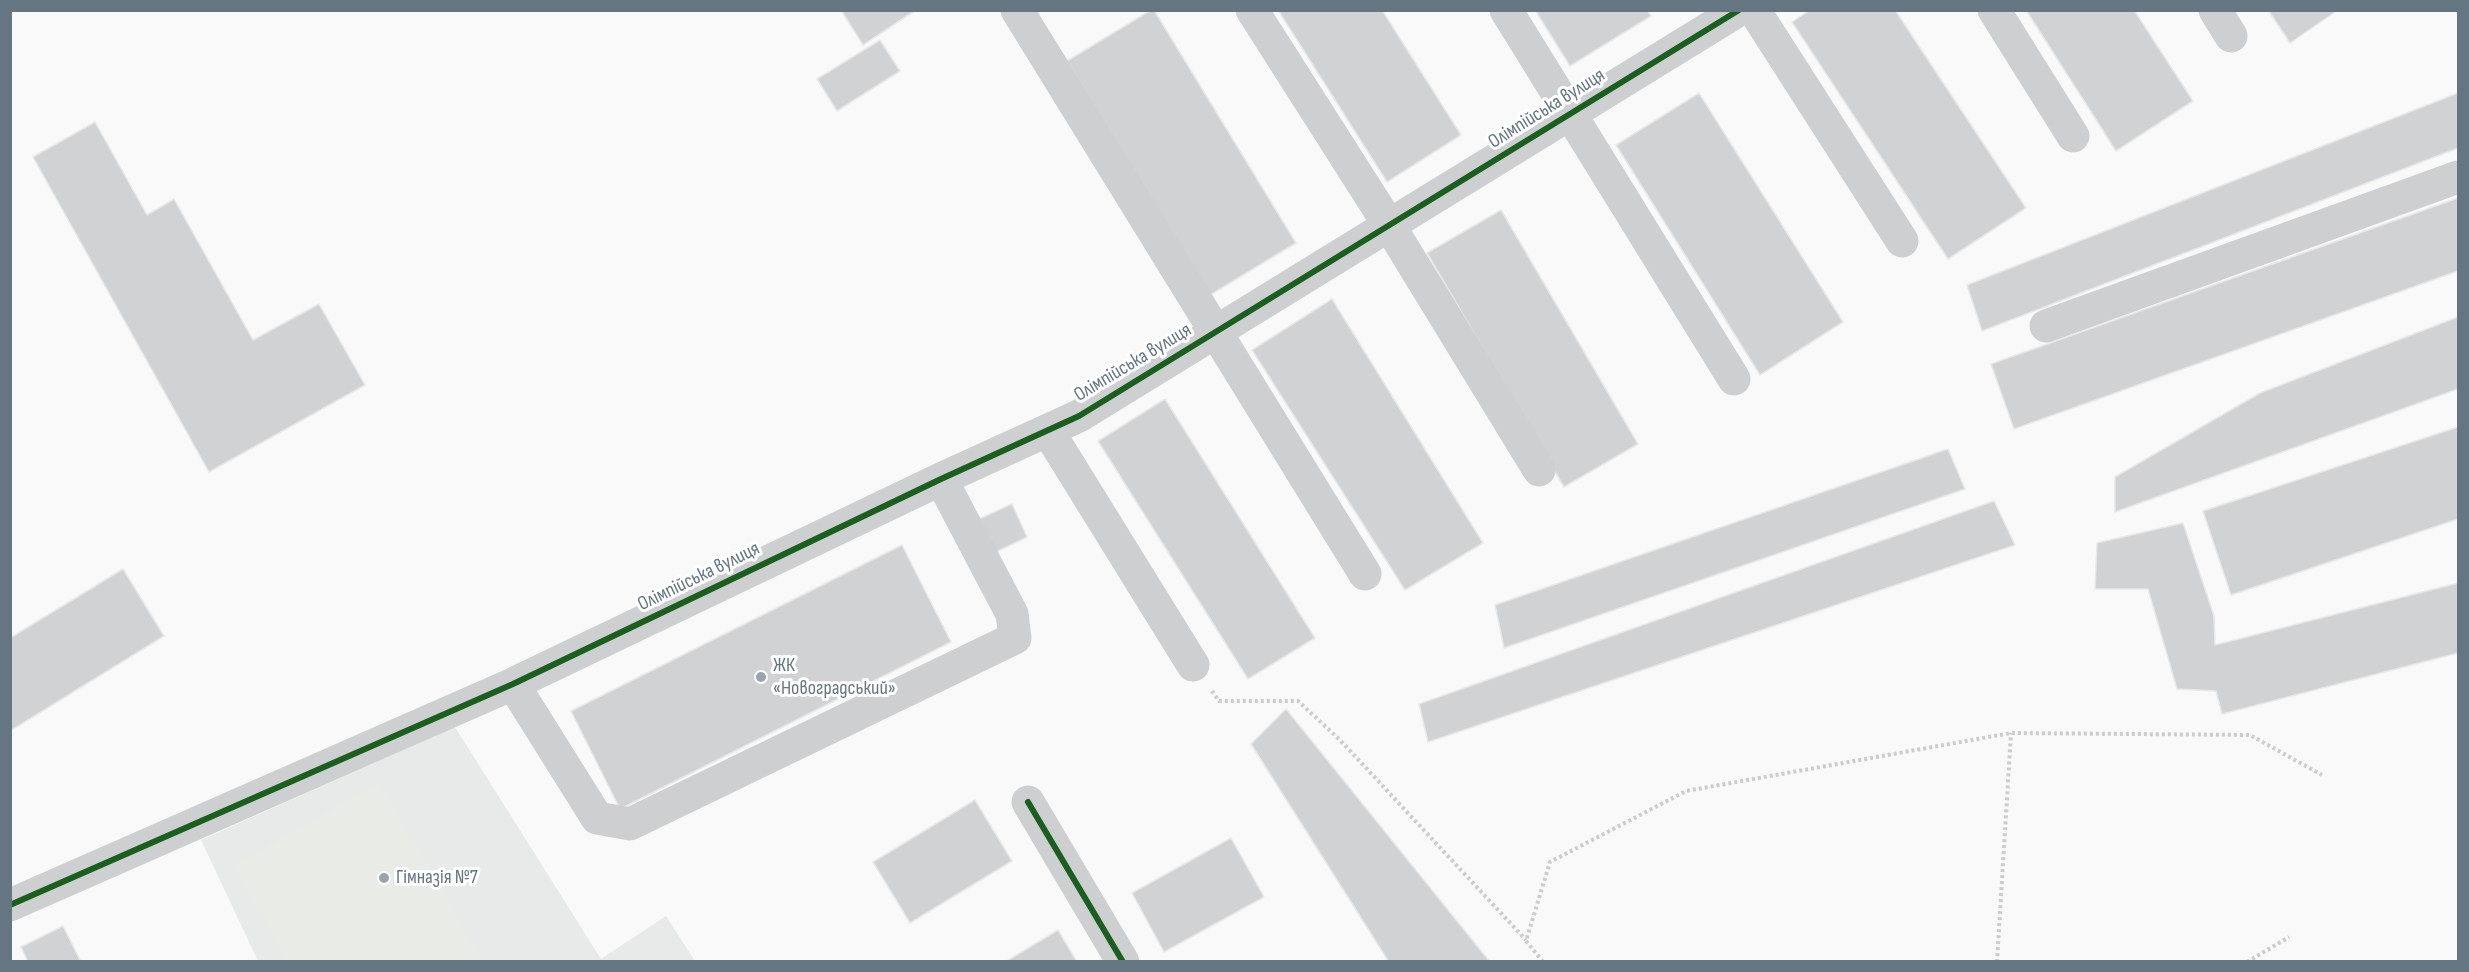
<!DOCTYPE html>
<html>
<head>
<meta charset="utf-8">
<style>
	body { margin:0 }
	#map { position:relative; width:2469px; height:972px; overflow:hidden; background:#f9f9f9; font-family:"Sofia Sans Condensed",sans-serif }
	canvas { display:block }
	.frame { position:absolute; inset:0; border:12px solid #657683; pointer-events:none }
</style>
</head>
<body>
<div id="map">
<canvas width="2469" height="972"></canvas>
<div class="frame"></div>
</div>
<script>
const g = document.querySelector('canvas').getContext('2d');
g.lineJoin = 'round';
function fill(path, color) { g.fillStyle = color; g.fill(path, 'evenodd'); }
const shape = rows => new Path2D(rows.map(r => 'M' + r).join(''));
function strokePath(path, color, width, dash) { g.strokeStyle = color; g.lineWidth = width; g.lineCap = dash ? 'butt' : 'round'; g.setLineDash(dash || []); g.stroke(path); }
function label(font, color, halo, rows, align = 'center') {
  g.font = font + ' "Sofia Sans Condensed",sans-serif'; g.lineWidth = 6; g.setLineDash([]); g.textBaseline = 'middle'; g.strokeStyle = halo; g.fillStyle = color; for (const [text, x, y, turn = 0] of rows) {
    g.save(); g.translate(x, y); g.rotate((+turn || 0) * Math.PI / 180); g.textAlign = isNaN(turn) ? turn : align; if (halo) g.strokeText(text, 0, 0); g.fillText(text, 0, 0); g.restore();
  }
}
const built = shape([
	[455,727,601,959,666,916,695,961,258,961,201,840]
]);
const green = shape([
	[379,782,482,961,288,961,233,866]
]);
const building = shape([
	[841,10,916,10,863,45,841,10],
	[1151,10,1154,10,1296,243,1210,295,1067,61,1151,10],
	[1278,10,1382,10,1461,135,1387,182,1278,10],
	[1535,10,1647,10,1651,16,1570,66,1535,10],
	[1810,10,1895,10,2026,208,1948,259,1792,22,1810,10],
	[2026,10,2134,10,2193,101,2116,151,2026,10],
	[2268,10,2338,10,2290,43,2268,10],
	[880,40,900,71,837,111,817,79,880,40],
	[1699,93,1843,322,1760,375,1616,145,1699,93],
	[2458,93,2458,148,1982,331,1967,285,2458,93],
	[95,122,147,215,174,199,253,340,319,304,365,385,209,472,33,157,95,122],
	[2458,198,2458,271,2014,429,1991,364,2458,198],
	[1501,210,1638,444,1564,487,1427,253,1501,210],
	[1332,299,1483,543,1405,590,1252,350,1332,299],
	[2458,317,2458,389,2115,512,2115,477,2260,393,2458,317],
	[1165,399,1315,638,1248,679,1098,441,1165,399],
	[2458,427,2458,519,2231,595,2203,511,2458,427],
	[1948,449,1965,489,1504,648,1495,605,1948,449],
	[1994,501,2015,545,1428,742,1419,704,1994,501],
	[1012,504,1027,537,994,553,979,519,1012,504],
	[2183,523,2214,616,2215,645,2458,583,2458,653,2222,714,2216,691,2177,689,2148,589,2095,589,2097,543,2183,523],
	[902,545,951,642,620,809,571,711,902,545],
	[123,569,164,636,10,731,10,638,123,569],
	[1286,709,1490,962,1389,962,1251,744,1286,709],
	[975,800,1012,861,910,923,873,862,975,800],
	[1231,838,1264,897,1164,952,1132,893,1231,838],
	[63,926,81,962,28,962,21,947,63,926],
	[1058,930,1077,962,1005,962,1058,930]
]);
const path = shape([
	[1212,691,1219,701,1298,701,1340,740,1526,940],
	[1543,962,1526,941,1550,862,1686,791,2011,733,2250,735,2322,775],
	[1997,962,2011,733],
	[2247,962,2289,937]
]);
const minor = shape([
	[1017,10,1365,574],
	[1252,10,1389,225,1539,470],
	[1506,10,1734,379],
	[1754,10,1902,241],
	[1994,10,2073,136],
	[2215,10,2231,36],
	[2046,326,2458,177],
	[1048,431,1193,665],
	[513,684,597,818,630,824,1015,638,1012,614,941,479],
	[1028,802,1123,962],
	[10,905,513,684,941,479,1079,416,1739,10]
]);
const cycleway = shape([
	[1028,802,1123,962],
	[10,905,513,684,941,479,1079,416,1739,10]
]);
const markers = [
	[761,677,6,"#99a4ac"],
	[384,878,6,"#99a4ac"]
];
const streetNames = [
	["Олімпійська вулиця",1547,109,-32],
	["Олімпійська вулиця",1133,363,-31],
	["Олімпійська вулиця",699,577,-26]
];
const poiNames = [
	["ЖК",773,666],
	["«Новоградський»",773,689],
	["Гімназія №7",396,878]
];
fill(built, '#e8e9e9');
fill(green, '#e8ebe6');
fill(building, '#d0d2d3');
strokePath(building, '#e8e8e8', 1.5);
strokePath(path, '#cbcccd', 4, [3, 3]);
strokePath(minor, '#cecfd0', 33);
strokePath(cycleway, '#1b5e20', 6);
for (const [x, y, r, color] of markers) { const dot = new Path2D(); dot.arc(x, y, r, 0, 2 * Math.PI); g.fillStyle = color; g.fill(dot); strokePath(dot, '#fff', 2); }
label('20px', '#657683', '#fff', streetNames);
label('20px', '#657683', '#fff', poiNames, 'left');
</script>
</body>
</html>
